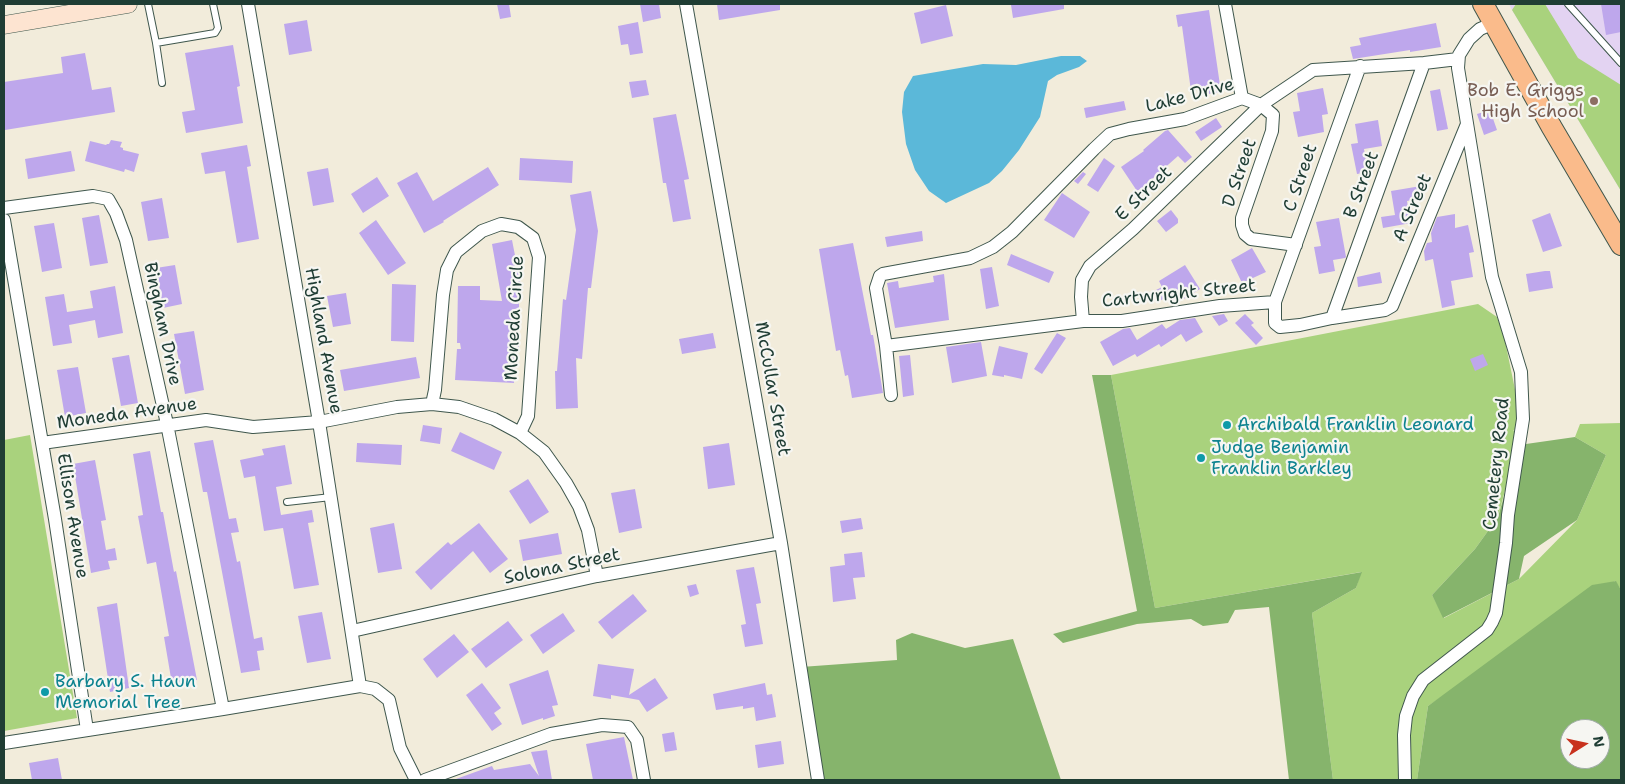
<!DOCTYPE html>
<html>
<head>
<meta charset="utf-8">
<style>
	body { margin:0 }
	#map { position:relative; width:1625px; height:784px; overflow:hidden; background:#f2ecdb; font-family:"Shantell Sans",sans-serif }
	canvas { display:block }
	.frame { position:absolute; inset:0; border:5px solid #1f3d34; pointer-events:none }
	.north { position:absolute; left:1560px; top:719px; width:50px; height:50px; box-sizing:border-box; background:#f6f6f2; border:1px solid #a0aca6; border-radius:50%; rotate:80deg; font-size:14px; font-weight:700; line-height:20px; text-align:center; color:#1f3d34 }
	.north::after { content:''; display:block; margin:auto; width:18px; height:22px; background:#c8321e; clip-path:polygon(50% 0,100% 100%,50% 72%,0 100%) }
</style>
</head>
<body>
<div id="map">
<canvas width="1625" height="784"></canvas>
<div class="frame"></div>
<div class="north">N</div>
</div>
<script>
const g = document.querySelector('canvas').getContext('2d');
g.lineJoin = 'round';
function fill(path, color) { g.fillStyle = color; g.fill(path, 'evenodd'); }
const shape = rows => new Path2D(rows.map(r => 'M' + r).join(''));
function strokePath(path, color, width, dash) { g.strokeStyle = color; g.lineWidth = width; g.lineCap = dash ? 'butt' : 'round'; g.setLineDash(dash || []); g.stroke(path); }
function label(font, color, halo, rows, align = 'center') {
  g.font = font + ' "Shantell Sans",sans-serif'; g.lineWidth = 4.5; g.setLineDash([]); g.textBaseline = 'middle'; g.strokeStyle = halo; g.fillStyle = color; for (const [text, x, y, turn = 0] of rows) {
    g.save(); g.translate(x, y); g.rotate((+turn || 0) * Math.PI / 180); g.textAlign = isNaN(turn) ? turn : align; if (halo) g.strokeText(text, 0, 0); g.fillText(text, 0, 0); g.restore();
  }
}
const built = shape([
	[1509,4,1621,4,1621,191,1512,10]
]);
const green = shape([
	[1516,4,1545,4,1578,58,1621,85,1621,191,1512,10],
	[1478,304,1497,317,1504,336,1519,409,1518,426,1513,431,1521,429,1498,517,1475,549,1432,595,1444,618,1519,579,1577,520,1606,455,1575,437,1580,424,1621,423,1621,590,1615,581,1428,706,1417,780,1333,780,1312,613,1356,588,1361,572,1155,608,1111,375],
	[30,435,77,718,4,731,4,440]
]);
const forest = shape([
	[1092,375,1111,375,1155,608,1362,572,1356,588,1312,613,1333,780,1289,780,1269,607,1235,610,1228,623,1203,626,1191,619,1137,624,1063,643,1053,634,1137,611],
	[1575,437,1606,455,1577,520,1524,556,1519,579,1443,618,1432,595,1475,549,1498,517,1519,445],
	[1616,581,1621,590,1621,780,1417,780,1428,706,1592,585],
	[1570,729,1600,729,1600,759,1570,759],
	[912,633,965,648,1013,639,1061,780,818,780,801,667,897,660,896,640]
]);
const water = shape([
	[1061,56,1080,56,1087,61,1079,67,1057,75,1048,81,1040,117,1019,150,1002,171,989,183,946,203,929,191,915,170,906,144,902,112,904,92,913,76,983,64,1016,65]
]);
const building = shape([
	[497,4,509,4,511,17,500,19],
	[640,4,659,4,661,18,643,22],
	[717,4,780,4,780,10,719,20],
	[1018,4,1064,4,1064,9,1013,18,1011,5],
	[1601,4,1621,4,1621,32,1606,35],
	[946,5,953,36,921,44,914,13],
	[1209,10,1221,92,1202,95,1202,89,1191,91,1182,26,1178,27,1176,15],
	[307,20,312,51,289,55,284,24],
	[638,22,643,53,630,55,628,44,621,45,618,26],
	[1436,23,1441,47,1410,52,1410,50,1353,59,1350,47,1361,45,1359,38],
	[233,45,240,86,237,87,243,123,186,133,182,112,195,110,185,53],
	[85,53,92,90,111,87,115,112,5,130,4,120,4,82,63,73,61,57],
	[646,80,649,95,632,98,629,82],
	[1323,88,1328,114,1322,115,1324,132,1298,137,1293,112,1300,111,1297,93],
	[1440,89,1448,129,1437,131,1430,91],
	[1124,101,1126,110,1086,118,1084,108],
	[1490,110,1497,130,1484,135,1477,114],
	[676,114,689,179,684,180,691,219,673,222,666,183,663,183,653,118],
	[1216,118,1222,127,1201,141,1195,132],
	[1378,120,1382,146,1364,149,1368,172,1357,174,1351,144,1358,143,1355,124],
	[1168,130,1192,157,1185,163,1178,156,1151,180,1151,182,1137,191,1121,167,1144,151,1143,150,1165,131],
	[111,140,122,142,120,147,123,148,123,150,139,154,134,172,125,169,124,172,85,161,90,141,106,145,107,144,109,144],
	[247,145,251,166,247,167,259,239,237,243,225,171,205,174,201,153],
	[71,151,75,171,28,179,25,159],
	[520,158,573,161,572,183,519,180],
	[1104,158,1115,166,1098,192,1087,185],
	[488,167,499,185,443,221,444,222,424,233,397,183,417,172,433,201],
	[328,168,334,202,313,206,307,172],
	[1083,172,1086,174,1078,184,1074,181],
	[377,177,389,196,363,213,351,194],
	[1421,186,1423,198,1407,201,1411,223,1383,228,1381,217,1395,215,1391,191],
	[591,191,598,231,591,288,588,288,582,359,576,358,578,408,556,409,555,371,557,371,563,299,566,300,576,230,570,195],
	[1062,193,1090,212,1074,238,1044,220],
	[162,198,169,238,148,241,141,202],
	[1171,210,1178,219,1178,223,1166,232,1157,221],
	[1550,213,1562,246,1543,252,1532,220],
	[1455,214,1455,228,1468,225,1474,252,1469,253,1473,277,1451,281,1455,305,1442,308,1433,259,1425,261,1424,251,1427,243,1432,242,1431,233,1437,217],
	[99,215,108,263,90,266,82,218],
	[1339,218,1346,257,1345,258,1333,260,1335,271,1319,274,1314,247,1321,246,1316,222],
	[376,220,406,263,388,275,359,233],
	[54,223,62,268,42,272,34,226],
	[922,231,923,241,887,247,885,237],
	[512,240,521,286,519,287,519,347,515,347,514,383,455,380,457,349,461,349,460,343,457,343,458,286,480,286,480,300,502,301,492,244],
	[853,243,871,335,873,335,883,393,852,398,848,375,845,376,840,350,836,351,819,249],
	[1252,248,1266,272,1242,283,1231,260],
	[1011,254,1054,272,1049,283,1007,265],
	[175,265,182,304,163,308,156,268],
	[1185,265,1200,289,1184,299,1179,290,1158,302,1152,292,1162,287,1159,281],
	[992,267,999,306,986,309,980,269],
	[1545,271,1550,271,1553,288,1529,292,1526,274],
	[1380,272,1382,283,1358,287,1357,277],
	[944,274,949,320,895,328,887,283,898,281,899,288,934,282,933,276],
	[392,284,416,285,414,342,391,341],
	[115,286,123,333,98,338,95,320,69,325,72,343,53,346,45,297,64,294,67,312,93,308,90,291],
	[346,293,351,324,333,327,327,296],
	[1224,314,1228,321,1219,326,1212,316],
	[1245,314,1254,323,1251,325,1263,338,1256,345,1235,323],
	[1195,318,1203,332,1186,342,1181,334,1161,347,1159,344,1137,357,1135,354,1113,366,1100,342,1123,329,1130,328,1137,340,1162,324,1166,329,1180,320],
	[194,331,204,390,185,394,174,334],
	[713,333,716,348,682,354,679,339],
	[1057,333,1066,338,1042,374,1034,369],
	[981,342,987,376,952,383,946,347],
	[999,346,1028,353,1022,379,1004,375,1004,377,992,375],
	[1483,354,1488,365,1475,371,1470,359],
	[129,355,138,403,121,406,112,358],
	[910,355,914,395,903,397,899,356],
	[416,357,420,378,344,391,340,370],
	[78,367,86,413,65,417,57,370],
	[423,425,442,428,440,444,420,441],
	[460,432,502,452,494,470,451,451],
	[213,440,229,519,236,518,239,532,231,533,237,562,240,561,254,639,262,637,264,650,257,651,260,670,241,673,207,492,203,492,194,443],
	[357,443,402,445,401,465,356,462],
	[729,443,735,485,708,489,703,447],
	[285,445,292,484,276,487,281,515,312,510,314,522,308,523,319,585,294,589,283,528,264,531,255,476,244,478,240,460,264,455,262,449],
	[150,451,161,512,163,512,174,572,176,571,197,680,172,684,164,637,169,636,156,562,147,564,138,516,143,515,133,454],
	[95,460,106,520,101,521,106,550,115,548,117,560,108,561,110,569,91,573,73,464],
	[528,479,549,512,530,524,509,491],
	[635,489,642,528,619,533,611,493],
	[861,518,863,529,842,533,840,521],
	[394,523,402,569,378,573,370,528],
	[479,523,508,559,490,573,473,551,431,590,415,572,448,542,451,545],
	[558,533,562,554,523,561,519,540],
	[862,552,865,577,853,578,856,599,833,602,830,567,845,565,844,554],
	[754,567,761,603,756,604,763,644,745,647,741,625,746,624,736,570],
	[696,584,699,594,690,597,687,586],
	[633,594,647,611,612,639,598,622],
	[117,603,129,688,110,692,97,607],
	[322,612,331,659,307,663,298,616],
	[563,613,575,631,543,654,530,635],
	[508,621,523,640,486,668,471,649],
	[454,634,469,652,437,678,423,659],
	[598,664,634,669,629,695,655,678,668,698,647,712,639,700,611,695,611,699,593,696],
	[548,670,558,705,552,706,555,716,543,720,543,718,522,725,509,684],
	[482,683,501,708,494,713,502,724,492,731,466,695],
	[765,683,767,695,772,694,776,717,756,721,754,707,743,709,743,706,716,710,713,694],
	[674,732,677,750,665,752,662,734],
	[624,737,633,780,593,780,586,744],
	[781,741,784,764,758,768,755,745],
	[547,750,552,780,456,780,456,779,492,766,494,770,530,764,539,776,531,752],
	[58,758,62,780,32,780,29,763]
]);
const lane = shape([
	[148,4,156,43,215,33,218,28,213,4],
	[1568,4,1621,63],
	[156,43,162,83],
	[287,502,331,497]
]);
const street = shape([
	[248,4,319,422,360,686],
	[686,4,781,543,818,780],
	[1225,4,1242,98],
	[1360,66,1275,302,1275,323,1280,327,1300,325,1332,318,1385,310,1392,306,1467,124],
	[4,208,93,196,108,199,116,213,126,240,167,424,223,709],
	[4,220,55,519,87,730],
	[1332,318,1424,63],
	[1083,321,1081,297,1082,280,1090,266,1133,229,1261,105,1273,115,1272,131,1242,218,1242,225,1245,234,1251,239,1296,245],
	[886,346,1083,321,1122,321,1220,306,1275,302],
	[891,395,886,346,876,288,880,276,883,274,970,258,993,247,1012,232,1094,149,1110,134,1129,129,1185,119,1242,98,1261,105,1313,70,1424,63,1458,59],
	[432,404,435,390,443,295,447,270,456,252,482,231,501,224,518,227,533,238,539,257,528,416,520,433],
	[42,443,206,420,253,427,319,422,397,407,432,404,459,407,494,419,520,433,544,452,566,483,579,506,588,530,597,576],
	[352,631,597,576,781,543],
	[4,743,223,709,360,686,375,689,389,700,400,748,416,780],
	[425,780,551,734,602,725,628,727,637,740,644,780],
	[1405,780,1404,735,1406,716,1413,696,1423,680,1487,630,1492,622,1496,613,1506,543,1508,515,1523,419,1521,372,1492,277,1458,68,1459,55,1469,39,1480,29,1494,23]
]);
const secondary = shape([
	[4,25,128,4]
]);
const primary = shape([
	[1483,4,1551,126,1621,245]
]);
const markers = [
	[1594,101,5,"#8d6e63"],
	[1227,425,5,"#0f9aa8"],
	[1201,458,5,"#0f9aa8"],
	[45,692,5,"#0f9aa8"]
];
const educationNames = [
	["Bob E. Griggs",1584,91],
	["High School",1584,112]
];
const streetNames = [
	["Lake Drive",1190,96,-15],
	["D Street",1240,173,-71],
	["C Street",1301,178,-71],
	["B Street",1362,185,-70],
	["E Street",1144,194,-44],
	["A Street",1413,208,-67],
	["Cartwright Street",1179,294,-6],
	["Moneda Circle",515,318,-87],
	["Bingham Drive",162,324,78],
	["Highland Avenue",323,341,80],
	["McCullar Street",772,389,80],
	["Moneda Avenue",127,414,-8],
	["Cemetery Road",1497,464,-84],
	["Ellison Avenue",72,516,81],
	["Solona Street",562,567,-12]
];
const cultureNames = [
	["Archibald Franklin Leonard",1237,425],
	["Judge Benjamin",1211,448],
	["Franklin Barkley",1211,469],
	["Barbary S. Haun",55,682],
	["Memorial Tree",55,703]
];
fill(built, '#e3d3f2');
fill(green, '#a9d27d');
fill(forest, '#86b46c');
fill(water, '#5bb8d9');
fill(building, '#bea7ec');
strokePath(lane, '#3f574d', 8);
strokePath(street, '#3f574d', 14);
strokePath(secondary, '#3f574d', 19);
strokePath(primary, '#3f574d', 22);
strokePath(lane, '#fff', 6);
strokePath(street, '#fff', 12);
strokePath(secondary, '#fde4d1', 18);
strokePath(primary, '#fabb8b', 20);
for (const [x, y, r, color] of markers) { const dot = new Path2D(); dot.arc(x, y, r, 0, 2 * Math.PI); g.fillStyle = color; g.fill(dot); strokePath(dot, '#f6f6f2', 2); }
label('18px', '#785e54', '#f6f6f2', educationNames, 'right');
label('18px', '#1f3d34', '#f6f6f2', streetNames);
label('18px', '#0d838f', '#f6f6f2', cultureNames, 'left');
</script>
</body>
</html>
